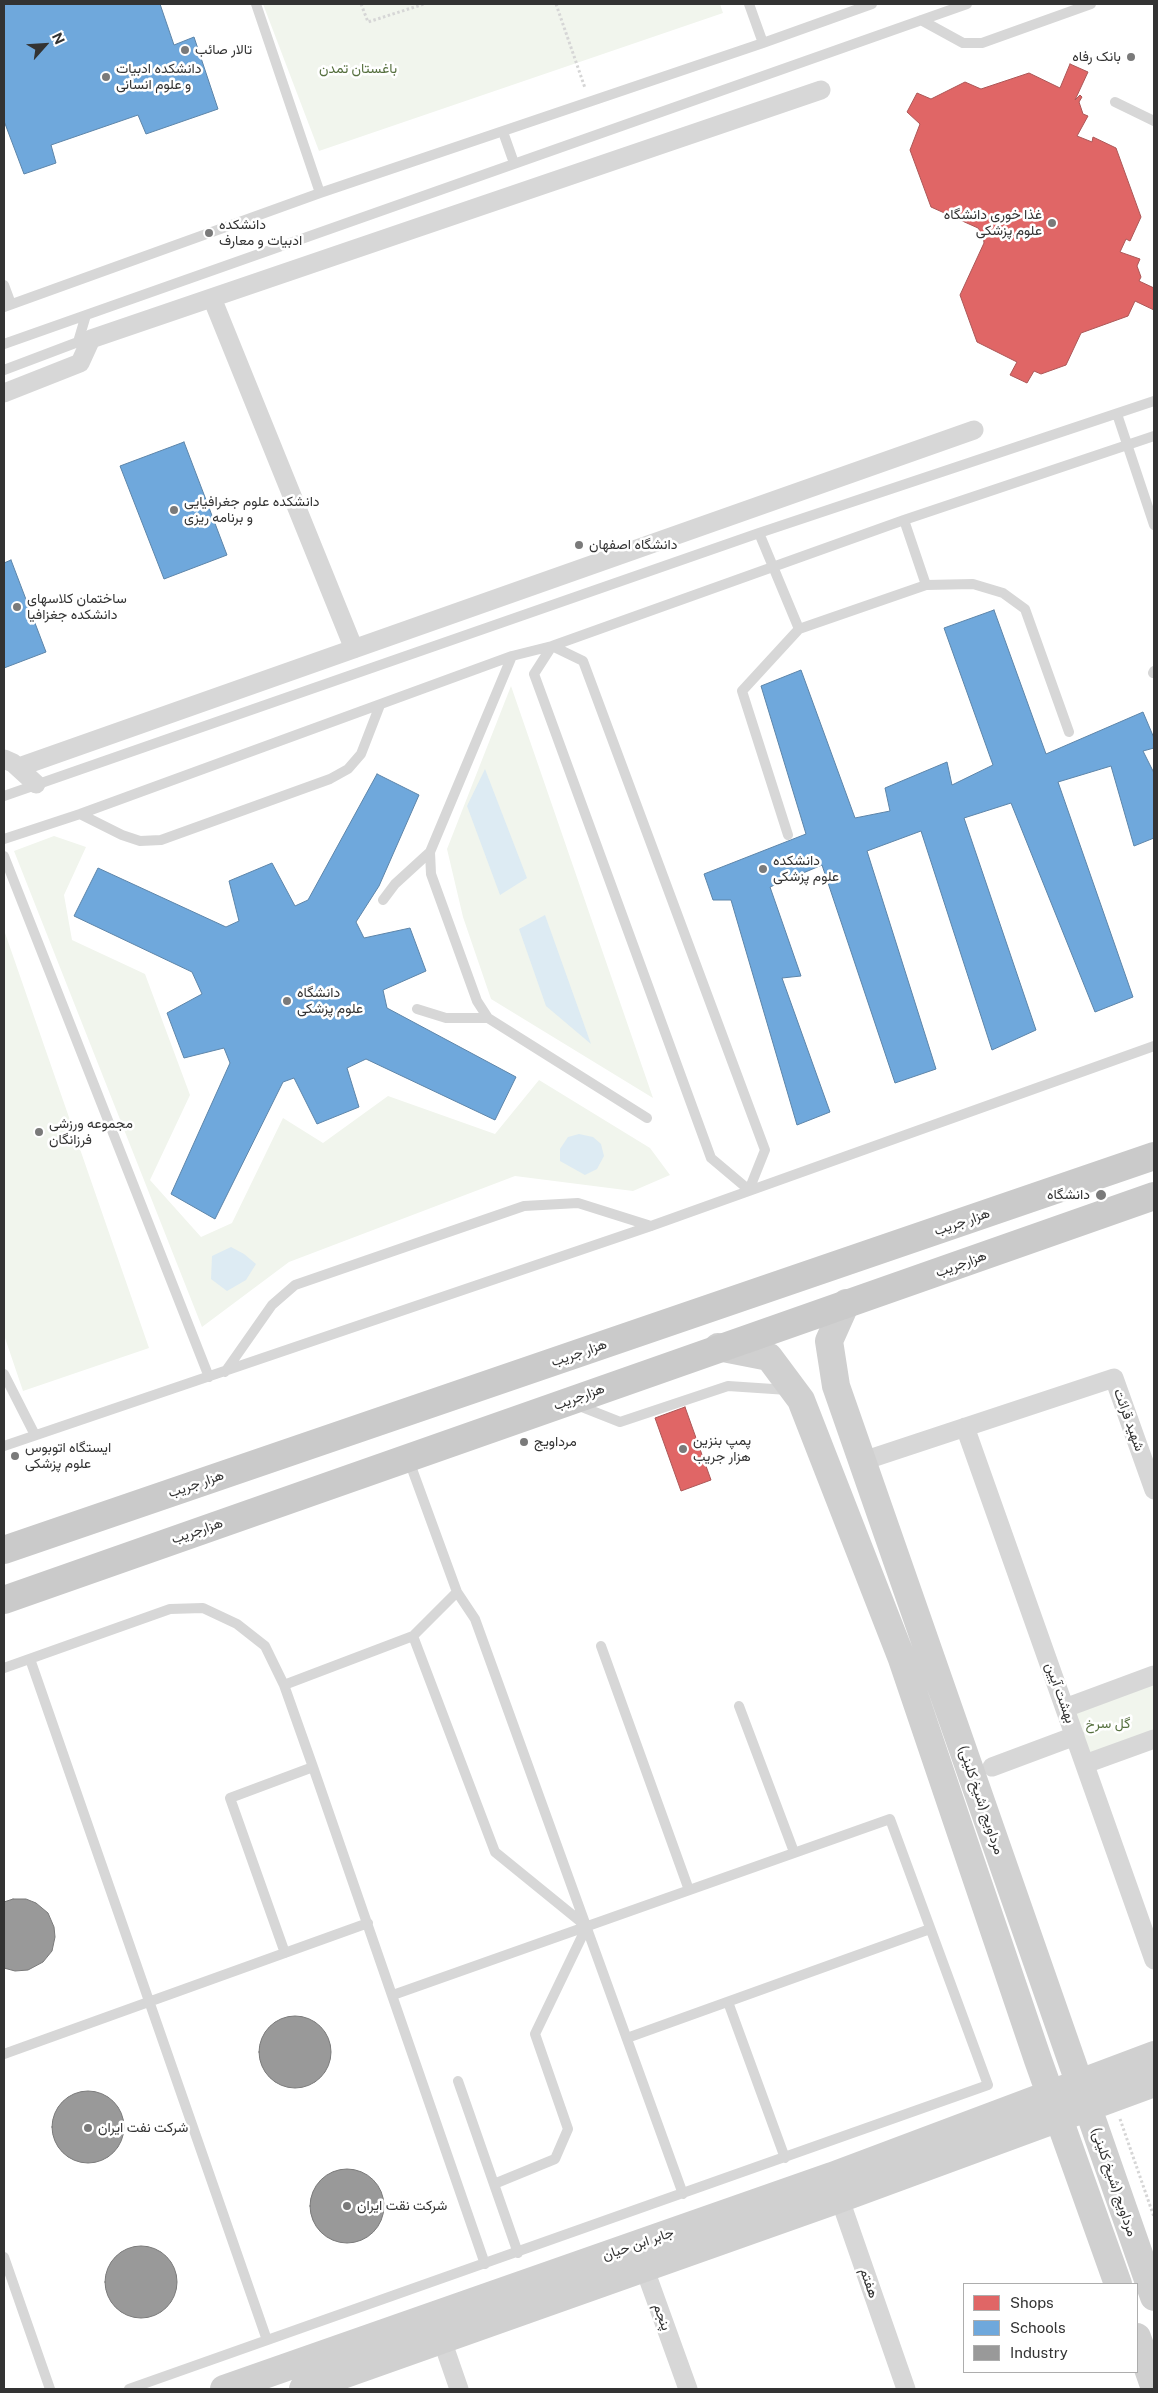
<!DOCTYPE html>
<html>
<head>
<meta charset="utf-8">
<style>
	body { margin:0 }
	#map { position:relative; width:1158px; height:2393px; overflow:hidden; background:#fff; font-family:"Public Sans",sans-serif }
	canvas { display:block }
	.frame { position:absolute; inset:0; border:5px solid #333; pointer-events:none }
	.legend { position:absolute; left:963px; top:2283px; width:175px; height:90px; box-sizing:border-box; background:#fff; border:1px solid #adadad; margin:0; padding:6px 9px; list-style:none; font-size:15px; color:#333 }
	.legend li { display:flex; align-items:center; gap:10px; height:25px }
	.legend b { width:25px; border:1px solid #adadad }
	.north { position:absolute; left:20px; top:20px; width:50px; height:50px; -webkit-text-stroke:4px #fff; paint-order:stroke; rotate:64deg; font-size:14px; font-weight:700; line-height:20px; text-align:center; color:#333 }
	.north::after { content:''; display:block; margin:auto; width:18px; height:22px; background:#333; clip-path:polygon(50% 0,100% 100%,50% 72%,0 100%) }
</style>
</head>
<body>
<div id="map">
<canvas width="1158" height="2393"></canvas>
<div class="frame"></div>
<ul class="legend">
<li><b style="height:14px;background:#e06666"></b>Shops</li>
<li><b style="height:14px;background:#6fa8dc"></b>Schools</li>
<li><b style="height:14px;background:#999"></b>Industry</li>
</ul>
<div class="north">N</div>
</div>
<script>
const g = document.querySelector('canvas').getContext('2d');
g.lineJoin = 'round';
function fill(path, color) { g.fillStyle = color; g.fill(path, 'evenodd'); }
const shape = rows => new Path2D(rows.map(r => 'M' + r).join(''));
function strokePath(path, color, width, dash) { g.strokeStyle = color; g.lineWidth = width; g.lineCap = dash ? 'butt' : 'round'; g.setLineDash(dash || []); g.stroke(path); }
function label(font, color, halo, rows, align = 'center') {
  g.font = font + ' "Public Sans",Vazirmatn,sans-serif'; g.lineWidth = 5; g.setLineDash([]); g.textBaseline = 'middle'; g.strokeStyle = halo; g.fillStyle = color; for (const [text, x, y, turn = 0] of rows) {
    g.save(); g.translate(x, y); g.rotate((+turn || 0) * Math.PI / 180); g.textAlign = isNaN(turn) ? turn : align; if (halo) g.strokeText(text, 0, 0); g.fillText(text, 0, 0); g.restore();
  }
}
const green = shape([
	[263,4,720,4,723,13,319,151],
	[511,686,653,1098,491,999,463,917,447,849],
	[54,836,86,847,64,895,72,940,145,974,190,1095,150,1180,201,1237,232,1223,283,1118,323,1143,388,1096,495,1134,539,1080,650,1148,670,1175,633,1191,515,1176,289,1262,202,1327,14,851],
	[4,930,149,1348,23,1391,4,1335],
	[1154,1675,1154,1739,1085,1764,1065,1708]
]);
const water = shape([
	[485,769,527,878,500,895,467,806],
	[545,915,591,1044,546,1006,519,929],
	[579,1134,593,1137,601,1144,604,1156,597,1169,585,1175,560,1161,560,1149,568,1137],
	[231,1247,244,1254,256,1264,246,1280,227,1291,211,1279,212,1256]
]);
const shops = shape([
	[1070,64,1088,72,1075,100,1080,95,1082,97,1079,102,1083,114,1088,116,1077,136,1092,142,1093,137,1116,148,1141,217,1130,241,1126,239,1120,252,1140,259,1137,266,1141,277,1139,281,1154,288,1154,310,1135,301,1128,316,1081,333,1066,365,1041,374,1034,371,1027,383,1010,375,1017,362,977,342,960,295,984,243,983,235,978,228,931,207,910,150,920,124,907,112,917,93,931,99,965,82,981,89,1029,73,1060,88,1070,64],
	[685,1407,711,1480,681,1491,655,1418,685,1407]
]);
const schools = shape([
	[4,4,160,4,174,45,194,37,218,109,146,134,138,115,51,145,56,163,24,174,4,121,4,4],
	[184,442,227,555,164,579,120,466,184,442],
	[11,560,46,652,4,668,4,563,11,560],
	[994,610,1046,754,1143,712,1154,738,1154,748,1143,751,1154,773,1154,838,1134,846,1111,766,1058,782,1133,997,1095,1012,1011,803,964,818,1036,1030,992,1050,921,831,867,851,936,1069,895,1083,822,865,770,887,801,976,782,978,830,1112,797,1125,731,900,713,900,704,874,806,834,761,686,801,670,855,818,890,811,885,788,947,762,952,785,993,765,944,628,994,610],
	[377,774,419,795,379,886,356,922,364,938,410,928,426,971,383,990,387,1008,516,1077,495,1120,366,1059,347,1068,359,1107,317,1124,294,1078,283,1082,215,1219,171,1194,230,1063,224,1048,184,1058,167,1013,202,994,192,972,74,916,98,868,226,927,239,921,229,881,272,863,295,906,308,900,377,774]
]);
const industry = shape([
	[13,1899,26,1899,36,1903,48,1913,54,1927,55,1937,52,1951,43,1962,28,1970,15,1971,4,1968,4,1902,13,1899],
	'259 2052a36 36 0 1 1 72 0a36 36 0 1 1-72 0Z',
	'52 2127a36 36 0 1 1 72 0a36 36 0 1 1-72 0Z',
	'310 2206a37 37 0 1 1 74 0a37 37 0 1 1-74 0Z',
	'105 2282a36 36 0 1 1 72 0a36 36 0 1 1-72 0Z'
]);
const path = shape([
	[361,4,368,22,424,4],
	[556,4,585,88],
	[1120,2119,1154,2217]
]);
const lane = shape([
	[256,4,320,193],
	[749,4,763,43],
	[921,20,963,43,982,43,1091,4],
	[1115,102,1154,121],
	[503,132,514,163],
	[4,285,11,304],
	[4,307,320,193,763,43,872,4],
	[4,344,967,4],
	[4,370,78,342,86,315],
	[1117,414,1154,525],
	[904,520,926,585,973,584,1003,593,1025,609,1069,732],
	[759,533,799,629],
	[552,646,583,661,765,1150,749,1190,711,1158,534,674,552,646],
	[512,656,430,852,431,874,477,1001,488,1018,647,1118],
	[1153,673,1154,671],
	[4,796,759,533,1154,401],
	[80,814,122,835,140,841,161,840,330,779,348,769,361,754,380,705],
	[788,835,742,691,799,629,926,585],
	[4,839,80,814,512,656,552,646,904,520,1154,436],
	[4,856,209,1377],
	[383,900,395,884,430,852],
	[417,1009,446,1018,488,1018],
	[225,1372,272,1305,295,1285,524,1206,578,1203,651,1226],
	[4,1374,35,1435],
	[577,1405,620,1422,728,1386,788,1390],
	[4,1446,651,1226,1154,1046],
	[408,1458,457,1592,475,1619,683,2194],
	[413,1636,495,1852,586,1926],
	[601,1646,689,1890],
	[30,1659,267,2340],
	[4,1668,170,1609,203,1608,237,1624,265,1646,284,1685,313,1767,485,2264],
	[284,1685,413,1636,457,1592],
	[739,1706,794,1852],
	[285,1953,230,1798,313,1767],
	[728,2002,785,2158],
	[627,2038,930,1929],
	[4,2054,368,1923],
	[458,2081,518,2253],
	[494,2184,555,2159,568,2129,535,2034,587,1926],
	[4,2257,50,2389],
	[129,2389,988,2085,890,1819,393,1995]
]);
const street = shape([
	[212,298,354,649],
	[4,393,80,363,91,339,821,90],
	[4,759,13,763,36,784],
	[19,767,974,430],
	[965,1427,1154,1960],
	[863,1461,1114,1378,1154,1490],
	[1065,1708,1154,1675],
	[1085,1764,1154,1739],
	[992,1767,1075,1736],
	[836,2188,906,2389],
	[640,2256,688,2389],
	[442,2340,459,2389]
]);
const secondary = shape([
	[846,1303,829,1341,836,1386,1154,2297],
	[718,1347,769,1357,801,1400,902,1659,1038,2060,1118,2284],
	[1137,2337,1154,2386],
	[224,2389,832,2176,1154,2055],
	[303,2389,839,2199,1154,2083]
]);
const primary = shape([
	[4,1550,1154,1156],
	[4,1600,1154,1196]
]);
const markers = [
	[185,50,5,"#7a7a7a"],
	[1131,57,5,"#7a7a7a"],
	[106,77,5,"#7a7a7a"],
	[1052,223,5,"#7a7a7a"],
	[209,233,5,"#7a7a7a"],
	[174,510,5,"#7a7a7a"],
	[579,545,5,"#7a7a7a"],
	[17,607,5,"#7a7a7a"],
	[763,869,5,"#7a7a7a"],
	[287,1001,5,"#7a7a7a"],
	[39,1132,5,"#7a7a7a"],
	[1101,1195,6,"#7a7a7a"],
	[524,1442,5,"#7a7a7a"],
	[683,1449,5,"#7a7a7a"],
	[15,1456,5,"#7a7a7a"],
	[88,2128,5,"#7a7a7a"],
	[347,2206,5,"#7a7a7a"]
];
const poiNames = [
	["تالار صائب",195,50],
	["بانک رفاه",1121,57,"right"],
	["دانشکده ادبیات",116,69],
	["و علوم انسانی",116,85],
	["غذا خوری دانشگاه",1042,215,"right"],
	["علوم پزشکی",1042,231,"right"],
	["دانشکده",219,225],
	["ادبیات و معارف",219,241],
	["دانشکده علوم جغرافیایی",184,502],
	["و برنامه ریزی",184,518],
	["دانشگاه اصفهان",589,545],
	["ساختمان کلاسهای",27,599],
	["دانشکده جغزافیا",27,615],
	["دانشکده",773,861],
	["علوم پزشکی",773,877],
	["دانشگاه",297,993],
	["علوم پزشکی",297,1009],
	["مجموعه ورزشی",49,1124],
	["فرزانگان",49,1140],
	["دانشگاه",1090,1195,"right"],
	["پمپ بنزین",693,1441],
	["هزار جریب",693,1457],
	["مرداویج",534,1442],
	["ایستگاه اتوبوس",25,1448],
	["علوم پزشکی",25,1464],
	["شرکت نفت ایران",98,2128],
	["شرکت نقت ایران",357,2206]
];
const parkNames = [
	["باغستان تمدن",358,69],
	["گل سرخ",1108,1724]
];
const streetNames = [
	["هزار جریب",962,1222,-19],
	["هزارجریب",961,1264,-20],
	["هزار جریب",579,1353,-19],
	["هزارجریب",579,1397,-20],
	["شهید قرائت",1129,1420,70],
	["هزار جریب",196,1484,-19],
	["هزارجریب",197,1531,-19],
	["بهشت آیین",1060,1693,70],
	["مرداویج (شیخ کلینی)",981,1800,71],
	["مرداویج (شیخ کلینی)",1114,2182,71],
	["جابر ابن حیان",638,2244,-19],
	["هفتم",869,2283,71],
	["پنجم",662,2317,70]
];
fill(green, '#f1f5ed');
fill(water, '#ddebf3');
fill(shops, '#e06666');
strokePath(shops, '#ac5757', 1);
fill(schools, '#6fa8dc');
strokePath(schools, '#5d85a9', 1);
fill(industry, '#999');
strokePath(industry, '#7a7a7a', 1);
strokePath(path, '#d6d6d6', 3, [2.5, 2.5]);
strokePath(lane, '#d7d7d7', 10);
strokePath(street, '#d7d7d7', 19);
strokePath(secondary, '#d0d0d0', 28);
strokePath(primary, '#cacaca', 28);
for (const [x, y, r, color] of markers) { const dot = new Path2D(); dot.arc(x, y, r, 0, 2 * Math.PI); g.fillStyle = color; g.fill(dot); strokePath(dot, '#fff', 2); }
label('14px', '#333', '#fff', poiNames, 'left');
label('14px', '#56703f', '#fff', parkNames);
label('14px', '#333', '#fff', streetNames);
</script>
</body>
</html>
